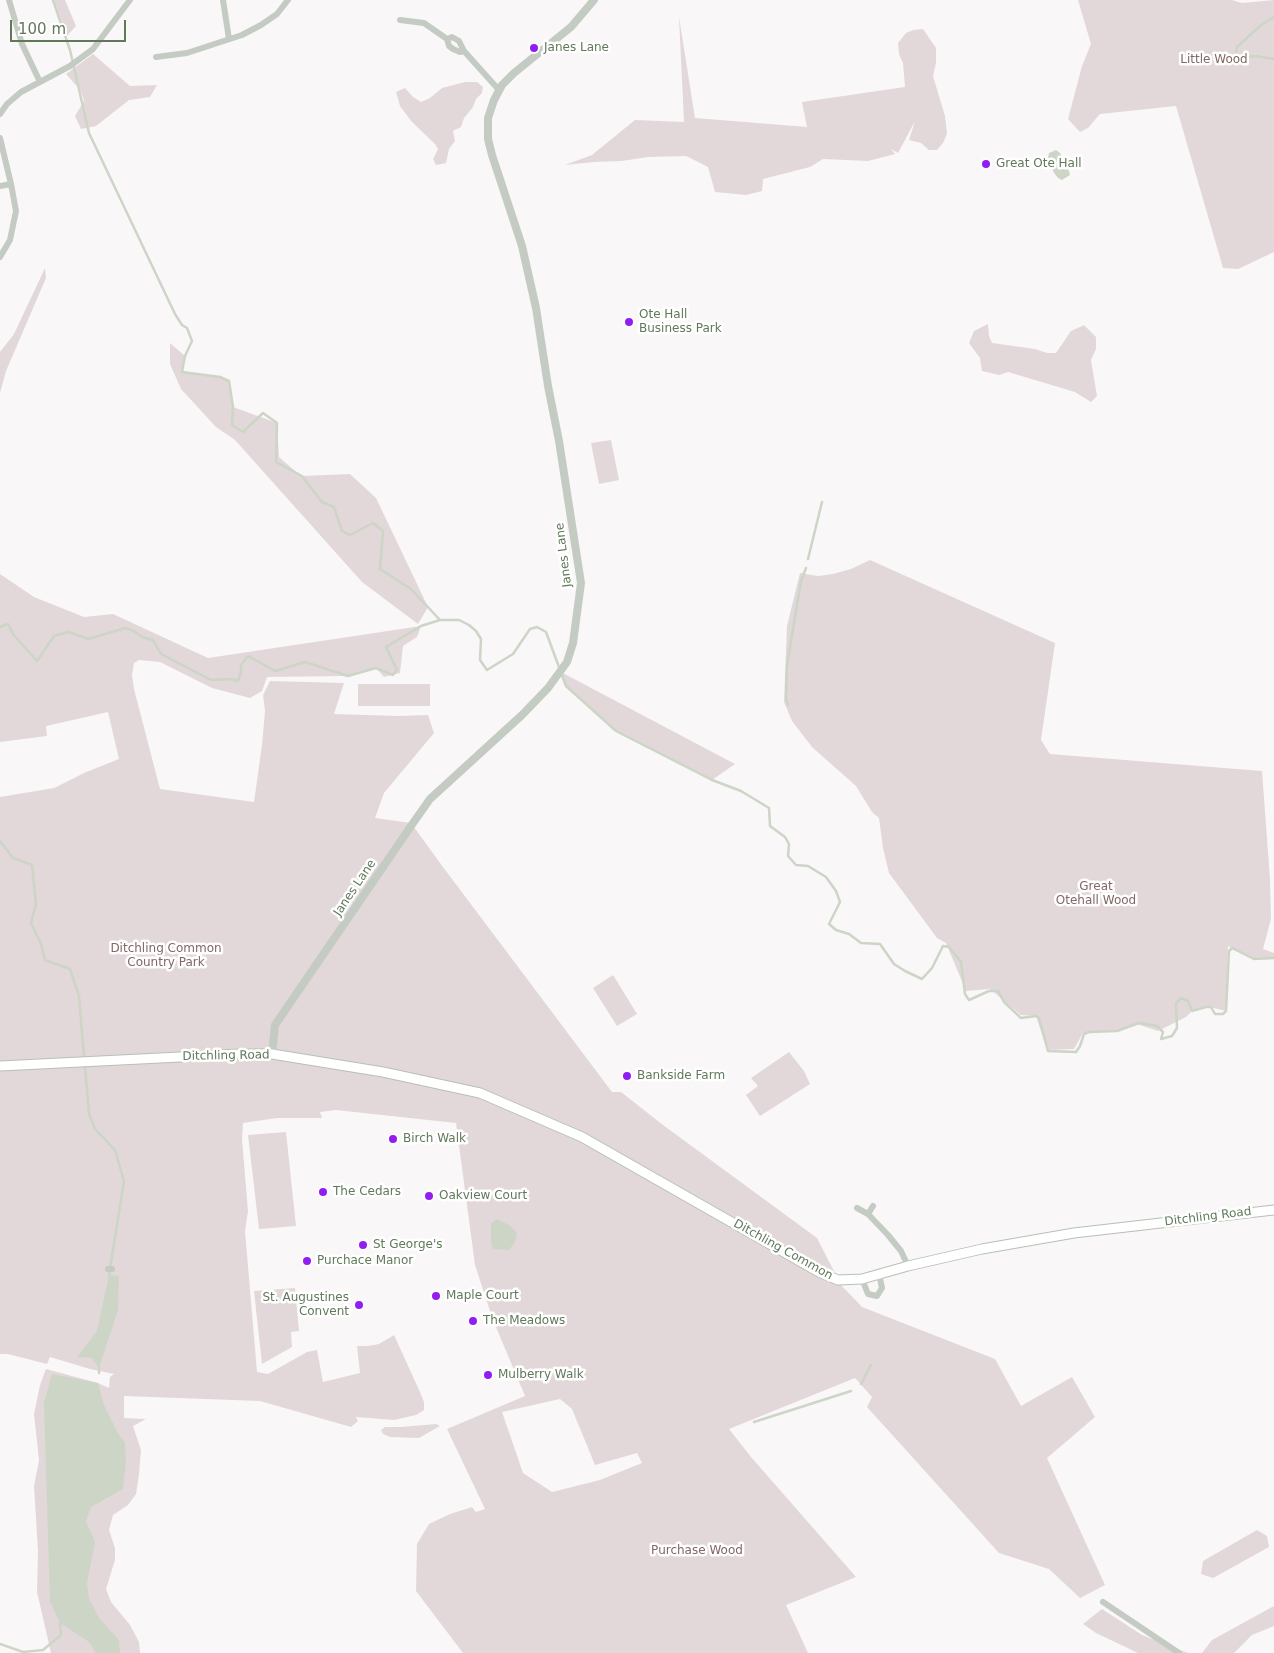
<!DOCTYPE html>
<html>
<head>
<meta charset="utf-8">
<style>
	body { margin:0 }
	#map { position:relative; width:1274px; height:1653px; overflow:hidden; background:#faf7f9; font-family:"DejaVu Sans",sans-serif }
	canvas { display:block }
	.scale { position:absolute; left:10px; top:20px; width:116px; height:22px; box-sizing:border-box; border:2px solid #617959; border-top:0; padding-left:6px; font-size:15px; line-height:18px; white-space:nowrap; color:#617959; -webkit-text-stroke:4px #fff; paint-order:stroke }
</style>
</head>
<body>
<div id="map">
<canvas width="1274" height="1653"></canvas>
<div class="scale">100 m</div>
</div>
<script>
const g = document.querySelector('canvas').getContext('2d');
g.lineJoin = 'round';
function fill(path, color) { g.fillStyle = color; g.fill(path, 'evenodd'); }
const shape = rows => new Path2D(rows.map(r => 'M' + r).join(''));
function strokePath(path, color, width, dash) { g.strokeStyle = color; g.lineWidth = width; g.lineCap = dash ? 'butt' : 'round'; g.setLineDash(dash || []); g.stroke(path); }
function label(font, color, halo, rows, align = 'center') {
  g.font = font + ' "DejaVu Sans",sans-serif'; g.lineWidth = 5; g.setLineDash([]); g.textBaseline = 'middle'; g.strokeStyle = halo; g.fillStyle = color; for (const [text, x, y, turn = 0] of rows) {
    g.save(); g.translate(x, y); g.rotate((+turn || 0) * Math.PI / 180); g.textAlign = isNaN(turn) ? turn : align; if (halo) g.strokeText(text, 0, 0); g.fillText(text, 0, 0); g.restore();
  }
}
const green = shape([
	[54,0,65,0,76,26,67,36],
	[1078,0,1232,0,1242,3,1274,0,1274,252,1238,269,1223,268,1176,106,1100,114,1088,128,1080,132,1068,119,1082,66,1091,44],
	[679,17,695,118,807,127,802,102,905,87,903,63,899,54,898,43,906,33,913,30,923,29,936,48,936,63,933,76,945,116,947,134,943,143,937,150,929,150,921,143,909,140,915,121,898,153,891,149,895,154,868,161,823,159,810,167,763,179,762,191,746,195,715,192,708,167,686,156,648,157,622,161,594,162,565,165,592,155,635,120,684,122],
	[93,54,130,86,157,85,150,97,129,100,96,126,81,129,75,116,84,101,81,91,66,74],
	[465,82,477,82,483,87,482,93,476,99,473,107,464,118,461,127,453,131,455,141,449,149,446,163,436,165,433,159,438,149,435,144,411,121,400,106,396,92,405,88,413,97,421,102,430,98,442,88],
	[45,268,46,278,6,371,0,393,0,352,14,334],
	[988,324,989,336,992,343,1035,349,1047,353,1056,353,1071,331,1084,325,1096,337,1096,349,1091,360,1097,396,1091,402,1075,392,1008,372,999,375,982,371,980,358,969,343,974,331],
	[170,343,185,356,183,372,220,377,229,381,233,407,277,423,279,457,301,476,350,474,376,498,428,607,418,624,362,582,235,440,216,427,181,389,170,364],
	[611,440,619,480,599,484,591,443],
	[870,560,1055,643,1041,740,1050,754,1262,771,1270,879,1271,919,1263,949,1274,953,1274,957,1254,958,1228,946,1226,1011,1206,1006,1193,1010,1186,1017,1158,1031,1137,1024,1117,1030,1083,1033,1074,1049,1047,1050,1036,1016,1021,1015,990,989,966,991,946,943,937,938,889,873,883,848,879,818,872,812,856,786,812,747,792,721,784,702,787,626,800,573,818,576,833,574,851,569],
	[0,574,34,597,84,617,113,614,208,658,421,626,417,637,403,646,400,673,384,677,376,668,348,676,267,677,262,691,250,698,212,688,160,662,139,660,134,663,132,675,134,689,160,789,254,802,262,745,265,711,263,695,270,681,344,683,334,714,399,716,428,715,434,733,384,793,375,818,411,823,443,867,612,1092,621,1092,663,1125,817,1238,841,1285,862,1307,995,1359,1021,1406,1072,1377,1095,1417,1047,1458,1105,1585,1080,1598,1049,1569,999,1553,867,1407,872,1397,855,1378,729,1429,751,1457,856,1577,786,1605,808,1653,463,1653,416,1591,417,1544,429,1524,450,1514,472,1507,476,1512,485,1509,447,1429,525,1396,493,1320,475,1265,456,1123,336,1110,320,1112,322,1118,277,1118,243,1123,242,1139,248,1211,245,1231,257,1372,268,1374,307,1352,317,1350,323,1382,360,1373,357,1346,368,1346,379,1344,394,1335,420,1392,424,1402,424,1410,416,1415,394,1420,356,1417,358,1421,351,1427,260,1401,124,1396,124,1418,146,1419,133,1426,141,1450,139,1474,136,1494,128,1505,113,1515,109,1530,115,1548,115,1560,106,1589,111,1602,130,1625,139,1642,140,1653,51,1653,37,1592,38,1551,34,1486,39,1460,34,1414,40,1385,46,1369,98,1383,109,1388,110,1377,114,1374,90,1369,50,1357,47,1364,8,1354,0,1354,0,797,54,788,84,773,119,759,108,712,46,726,47,736,0,742],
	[560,1399,572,1409,595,1465,637,1453,642,1463,600,1480,552,1492,523,1473,502,1412],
	[559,671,735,764,712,780,616,731,566,686],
	[358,684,430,684,430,706,358,706],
	[613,975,637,1014,617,1026,593,988],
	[789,1052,804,1071,810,1084,760,1116,746,1095,758,1086,751,1078],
	[286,1132,296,1226,259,1229,248,1135],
	[295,1288,299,1331,291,1332,292,1347,262,1364,254,1291],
	[436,1424,440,1426,419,1438,390,1437,383,1434,381,1430,385,1427,401,1427],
	[1257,1530,1267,1536,1269,1547,1213,1578,1201,1574,1203,1561],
	[1274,1606,1274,1626,1252,1635,1234,1653,1202,1653,1212,1640],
	[1102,1609,1142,1635,1188,1653,1138,1653,1096,1633,1083,1624]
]);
const water = shape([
	[1056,150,1060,153,1069,171,1070,175,1062,180,1058,178,1054,173,1048,158,1049,153],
	[497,1219,511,1226,517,1234,515,1242,509,1250,493,1249,491,1241,491,1224],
	[109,1275,119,1276,118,1310,99,1368,92,1358,77,1357,97,1331],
	[52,1374,98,1383,104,1405,118,1433,125,1443,126,1461,123,1489,91,1507,86,1521,95,1542,87,1583,89,1599,99,1618,119,1640,120,1653,96,1653,89,1642,60,1623,50,1601,44,1403]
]);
const stream = shape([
	[53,0,70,50,89,133,175,314,182,325,187,328,192,341,185,356,182,372,220,377,229,381,233,407,232,425,243,432,263,413,277,423,276,462,302,476,322,502,334,507,342,531,350,535,373,523,383,531,380,569,411,589,440,620],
	[1274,17,1261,25,1237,47,1236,59,1254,56,1274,59],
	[808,559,822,502],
	[0,627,8,624,13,634,37,661,54,636,69,632,88,639,125,628,134,631,142,637,153,640,161,654,211,680,231,679,238,681,241,672,241,665,248,656,275,671,305,662,348,676,376,668,393,675,397,670,386,647,421,626,440,620,459,620,469,625,476,631,481,639,480,660,487,670,513,654,530,629,537,627,546,632,566,686,616,731,712,780,741,791,769,808,770,826,785,837,789,844,788,856,796,865,808,866,826,877,836,891,840,902,829,924,836,930,849,934,861,943,880,944,894,964,905,971,922,979,932,968,943,946,949,947,961,962,965,994,969,1000,989,991,998,991,1004,1002,1021,1018,1036,1016,1039,1018,1048,1051,1076,1052,1080,1046,1084,1034,1089,1032,1117,1031,1139,1023,1157,1026,1163,1032,1161,1039,1172,1036,1177,1028,1176,1003,1181,998,1188,1001,1192,1011,1206,1007,1211,1007,1215,1014,1223,1014,1226,1011,1229,951,1232,948,1254,959,1274,958],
	[788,705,786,698,787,665,801,581,806,568],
	[0,841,13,858,32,865,36,904,31,923,41,944,45,960,70,969,79,996,84,1057],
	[85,1066,89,1114,95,1129,115,1150,124,1181,109,1275],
	[99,1373,99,1368],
	[861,1384,871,1365],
	[754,1422,851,1391],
	[0,1644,23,1652,43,1650,61,1635,60,1623]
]);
const minor = shape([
	[9,0,22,44,40,82],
	[223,0,229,39],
	[400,20,424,23,447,39],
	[464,51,460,52,453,49,449,46,447,39,452,37,459,41,464,51,499,90],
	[156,57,187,53,242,35,261,25,277,14,288,0],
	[0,114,7,104,21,92,70,66,93,49,130,0],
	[0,138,11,184,16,211,10,240,0,257],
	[0,186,11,184],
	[857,1208,868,1214,888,1235,901,1251,908,1266],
	[868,1214,873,1206],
	[108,1269,112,1269],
	[862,1279,868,1294,877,1296,882,1288,879,1274],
	[1103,1602,1179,1653]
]);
const tertiary = shape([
	[272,1054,275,1025,411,826,430,799,522,715,548,688,567,662,573,643,581,583,559,441,548,386,536,308,522,246,492,155,488,139,488,118,494,100,502,85,514,73,571,27,594,0]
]);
const secondary = shape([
	[0,1066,240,1054,272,1054,383,1072,480,1093,582,1137,819,1272,838,1280,862,1279,908,1266,982,1249,1074,1233,1274,1210]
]);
const markers = [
	[534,48,5,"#911df3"],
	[986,164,5,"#911df3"],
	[629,322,5,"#911df3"],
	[627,1076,5,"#911df3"],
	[393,1139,5,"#911df3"],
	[323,1192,5,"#911df3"],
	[429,1196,5,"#911df3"],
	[363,1245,5,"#911df3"],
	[307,1261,5,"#911df3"],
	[436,1296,5,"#911df3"],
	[359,1305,5,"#911df3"],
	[473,1321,5,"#911df3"],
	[488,1375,5,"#911df3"]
];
const poiNames = [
	["Janes Lane",544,48],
	["Great Ote Hall",996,164],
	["Ote Hall",639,315],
	["Business Park",639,329],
	["Bankside Farm",637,1076],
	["Birch Walk",403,1139],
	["The Cedars",333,1192],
	["Oakview Court",439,1196],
	["St George's",373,1245],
	["Purchace Manor",317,1261],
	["Maple Court",446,1296],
	["St. Augustines",349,1298,"right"],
	["Convent",349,1312,"right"],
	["The Meadows",483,1321],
	["Mulberry Walk",498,1375]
];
const parkNames = [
	["Little Wood",1214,60],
	["Great",1096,887],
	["Otehall Wood",1096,901],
	["Ditchling Common",166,949],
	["Country Park",166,963],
	["Purchase Wood",697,1551]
];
const streetNames = [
	["Janes Lane",564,555,-97],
	["Janes Lane",355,888,-56],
	["Ditchling Road",226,1056,-1],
	["Ditchling Road",1208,1217,-7],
	["Ditchling Common",783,1250,29]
];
fill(green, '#e2d8d9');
fill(water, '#ccd5c6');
strokePath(stream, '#ccd5c6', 2.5);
strokePath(secondary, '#b7c0b4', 11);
strokePath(minor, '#c4cbc2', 6);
strokePath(tertiary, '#c4cbc2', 8);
strokePath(secondary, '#fff', 9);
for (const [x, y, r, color] of markers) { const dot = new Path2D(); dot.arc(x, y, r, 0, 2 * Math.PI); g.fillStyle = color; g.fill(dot); strokePath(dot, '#fff', 2); }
label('12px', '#617959', '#fff', poiNames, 'left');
label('12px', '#816865', '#fff', parkNames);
label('12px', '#617959', '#fff', streetNames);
</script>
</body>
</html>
